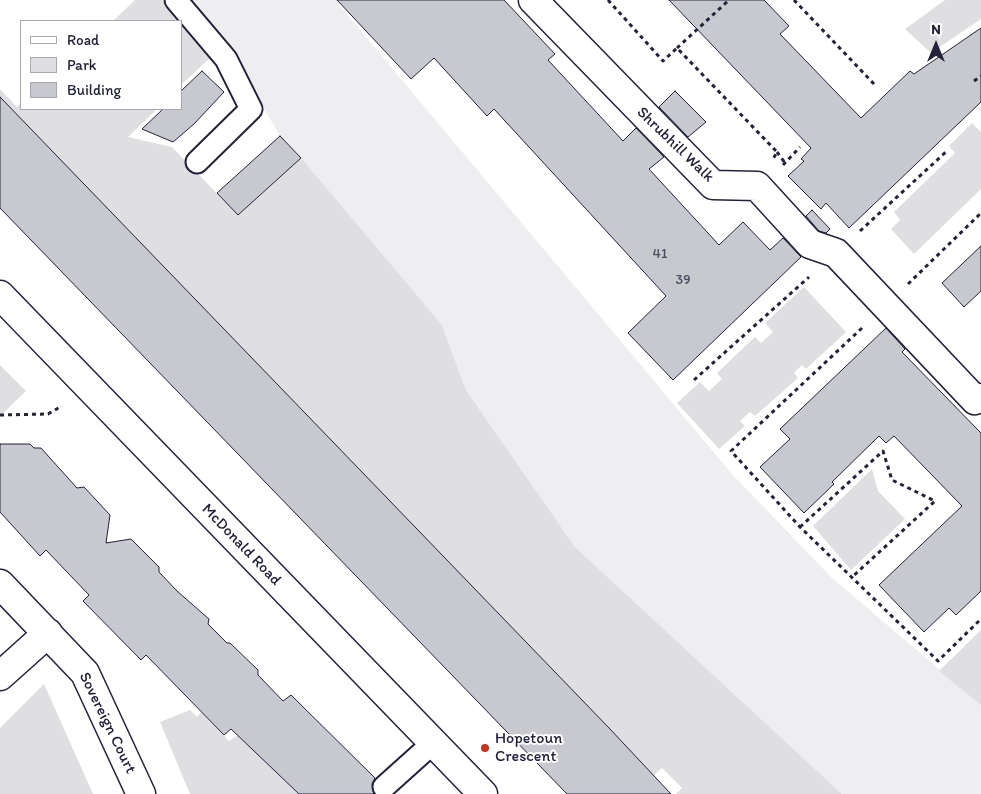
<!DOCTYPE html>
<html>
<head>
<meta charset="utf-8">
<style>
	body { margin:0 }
	#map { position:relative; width:981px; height:794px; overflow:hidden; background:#fff; font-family:Itim,sans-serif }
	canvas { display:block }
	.legend { position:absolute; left:20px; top:20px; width:162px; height:90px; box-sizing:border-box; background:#fff; border:1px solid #a7a7b1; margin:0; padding:6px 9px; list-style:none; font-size:15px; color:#22223b }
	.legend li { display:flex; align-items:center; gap:10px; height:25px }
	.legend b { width:25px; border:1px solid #a7a7b1 }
	.north { position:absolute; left:911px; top:20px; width:50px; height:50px; -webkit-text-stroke:4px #fff; paint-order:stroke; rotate:0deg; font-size:14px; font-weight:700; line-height:20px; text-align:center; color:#22223b }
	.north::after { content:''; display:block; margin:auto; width:18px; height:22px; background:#22223b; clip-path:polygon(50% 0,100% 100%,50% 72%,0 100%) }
</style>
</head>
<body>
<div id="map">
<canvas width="981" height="794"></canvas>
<ul class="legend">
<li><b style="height:6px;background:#fff"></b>Road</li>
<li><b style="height:14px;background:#dfdfe2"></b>Park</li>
<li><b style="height:14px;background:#c8c8cf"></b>Building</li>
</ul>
<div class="north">N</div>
</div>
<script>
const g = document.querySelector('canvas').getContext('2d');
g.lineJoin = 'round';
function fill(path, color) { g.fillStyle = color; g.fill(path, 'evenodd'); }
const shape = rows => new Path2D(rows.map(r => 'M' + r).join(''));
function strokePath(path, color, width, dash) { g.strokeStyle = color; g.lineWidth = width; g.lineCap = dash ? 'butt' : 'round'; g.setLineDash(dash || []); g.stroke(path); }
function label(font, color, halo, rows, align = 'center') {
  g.font = font + ' Itim,sans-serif'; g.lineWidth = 4; g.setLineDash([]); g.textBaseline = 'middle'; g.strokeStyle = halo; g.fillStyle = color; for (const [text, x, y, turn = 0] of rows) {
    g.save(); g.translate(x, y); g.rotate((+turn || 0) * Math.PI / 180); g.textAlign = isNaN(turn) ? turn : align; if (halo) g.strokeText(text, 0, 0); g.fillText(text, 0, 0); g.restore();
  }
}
const built = shape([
	[188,0,335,0,732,474,831,577,981,705,981,794,842,794,575,547,466,390,442,325,280,136,234,57]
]);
const green = shape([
	[135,0,162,0,181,21,113,21],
	[945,0,981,0,981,19,931,53,905,29],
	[181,22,211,57,181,85],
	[0,89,17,107,21,103,21,109,157,109,128,137,172,147,238,215,301,158,442,325,466,390,575,547,842,794,676,794,682,788,662,768,653,776,541,658,0,125],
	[972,123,981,132,981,189,914,254,891,229,900,220,894,212,955,153,949,146],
	[804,287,846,332,806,369,802,365,794,373,798,378,755,416,750,412,740,421,745,426,719,449,677,403,700,382,709,391,722,379,717,373,755,337,761,343,773,332,765,323],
	[0,365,26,391,0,416],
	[872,469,878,491,905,519,851,570,813,526],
	[981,630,981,705,939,671],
	[44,684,93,794,0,794,0,728],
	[190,710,197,717,201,712,229,741,238,735,299,794,190,794,160,722]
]);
const building = shape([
	[337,0,504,0,555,54,548,60,623,141,636,128,664,157,649,169,719,245,743,222,770,250,783,238,801,257,673,380,628,333,666,296,494,109,487,116,434,58,411,79,337,0],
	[669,0,764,0,789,26,780,34,861,118,910,71,914,74,981,28,981,102,849,228,826,203,821,209,788,176,804,161,801,159,811,148,669,0],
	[202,71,224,92,194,124,173,142,142,129,163,109,181,109,181,91,202,71],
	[675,91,706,122,688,137,659,107,675,91],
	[0,97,610,729,671,794,567,794,0,208,0,97],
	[280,136,301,158,238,215,217,193,280,136],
	[812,210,830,229,826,233,819,231,806,216,812,210],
	[981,246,981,291,964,307,942,283,981,246],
	[886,328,905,349,902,352,981,433,981,591,956,615,949,608,924,632,879,585,962,506,894,436,886,443,879,436,832,482,834,484,804,513,760,467,790,439,780,429,886,328],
	[0,444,30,444,34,448,41,448,77,488,84,487,110,515,106,543,131,539,159,567,159,572,177,591,209,619,208,624,227,643,230,643,258,670,258,675,283,701,291,695,375,778,372,784,374,794,299,794,231,729,224,735,146,655,141,660,83,601,89,595,46,550,40,556,0,512,0,444]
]);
const path = shape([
	[608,0,663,61,677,48,777,152,773,159],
	[794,0,874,84],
	[677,48,729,0],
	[974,81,981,76],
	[777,152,785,163],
	[783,165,800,147],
	[860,231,948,150],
	[908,284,981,213],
	[862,328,731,451,800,527,938,661,981,619],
	[694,380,809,277],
	[0,415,48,414,62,406],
	[800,527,883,451,892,480,935,501,851,578]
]);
const lane = shape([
	[176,0,226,59,251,109,197,162],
	[384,787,433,743]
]);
const street = shape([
	[533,0,713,185,757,186,810,244,836,253,975,400,981,398],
	[0,584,85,673,141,794],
	[0,676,48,633]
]);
const secondary = shape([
	[0,295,483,794]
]);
const markers = [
	[485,748,5,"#c8321e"]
];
const numberNames = [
	["41",660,254],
	["39",683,280]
];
const streetNames = [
	["Shrubhill Walk",675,145,44],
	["McDonald Road",241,545,46],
	["Sovereign Court",107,723,64]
];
const poiNames = [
	["Hopetoun",495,739],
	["Crescent",495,757]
];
fill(built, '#eeeef1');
fill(green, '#dfdfe2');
fill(building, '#c8c8cf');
strokePath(building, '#22223b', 1);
strokePath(lane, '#22223b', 25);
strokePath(street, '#22223b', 31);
strokePath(secondary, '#22223b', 31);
strokePath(path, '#22223b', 3, [4, 4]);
strokePath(lane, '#fff', 21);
strokePath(street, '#fff', 28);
strokePath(secondary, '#fff', 28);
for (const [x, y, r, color] of markers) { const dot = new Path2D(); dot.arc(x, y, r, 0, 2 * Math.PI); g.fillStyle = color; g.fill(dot); strokePath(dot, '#fff', 2); }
label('14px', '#4c4c60', null, numberNames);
label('16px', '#22223b', '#fff', streetNames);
label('16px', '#22223b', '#fff', poiNames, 'left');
</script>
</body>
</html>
